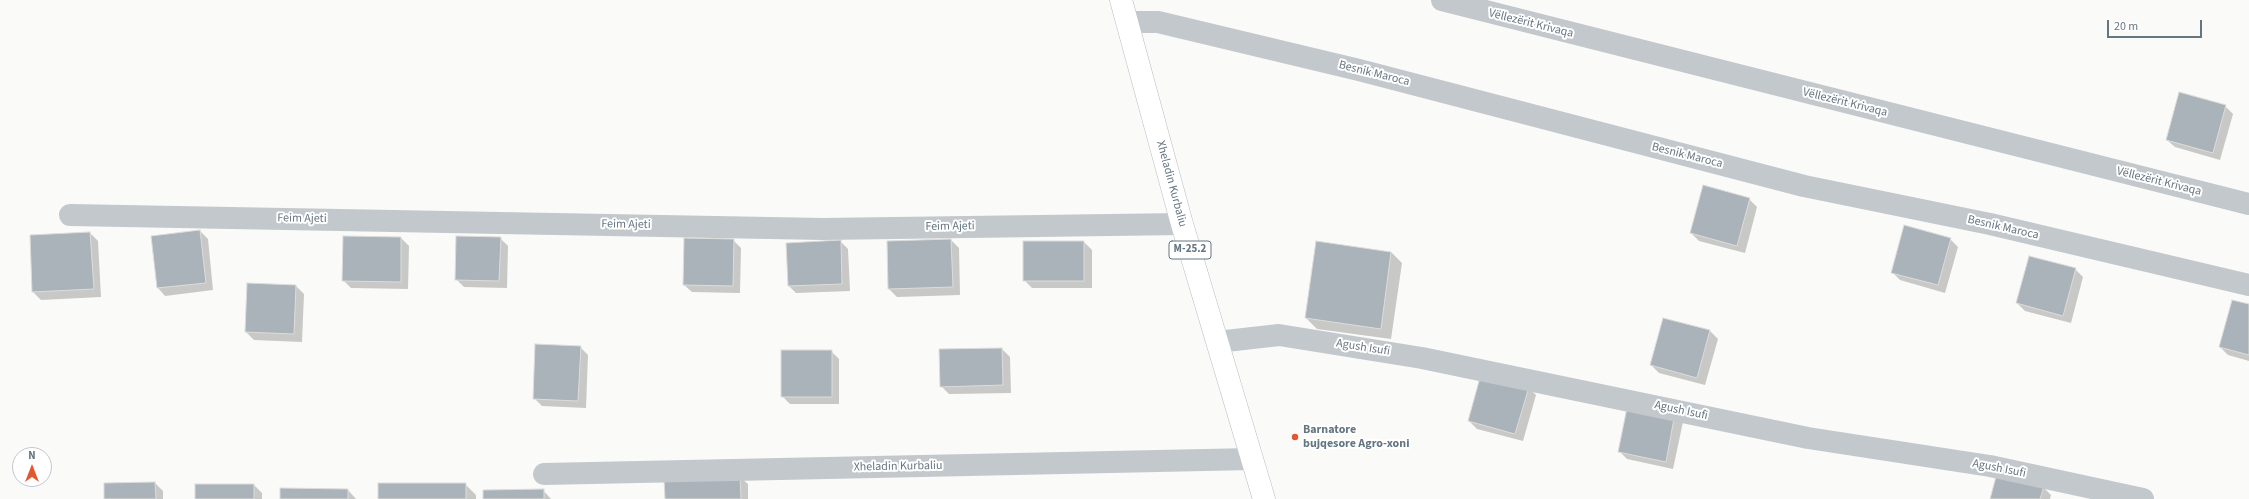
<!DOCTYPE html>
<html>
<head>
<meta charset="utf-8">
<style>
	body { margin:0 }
	#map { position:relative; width:2249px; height:499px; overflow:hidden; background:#fafaf8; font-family:"Source Sans 3",sans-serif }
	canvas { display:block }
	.north { position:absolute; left:12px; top:447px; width:40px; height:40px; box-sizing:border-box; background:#fff; border:1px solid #c1c8cd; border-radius:50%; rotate:0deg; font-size:11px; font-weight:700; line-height:16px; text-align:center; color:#657683 }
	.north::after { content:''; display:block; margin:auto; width:14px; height:18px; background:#e4572e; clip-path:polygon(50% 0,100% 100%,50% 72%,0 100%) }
	.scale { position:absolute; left:2107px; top:20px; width:95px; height:18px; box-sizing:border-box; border:2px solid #657683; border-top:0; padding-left:5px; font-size:12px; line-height:14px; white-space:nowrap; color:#657683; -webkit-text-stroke:3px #fff; paint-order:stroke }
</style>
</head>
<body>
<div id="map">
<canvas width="2249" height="499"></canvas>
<div class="north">N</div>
<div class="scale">20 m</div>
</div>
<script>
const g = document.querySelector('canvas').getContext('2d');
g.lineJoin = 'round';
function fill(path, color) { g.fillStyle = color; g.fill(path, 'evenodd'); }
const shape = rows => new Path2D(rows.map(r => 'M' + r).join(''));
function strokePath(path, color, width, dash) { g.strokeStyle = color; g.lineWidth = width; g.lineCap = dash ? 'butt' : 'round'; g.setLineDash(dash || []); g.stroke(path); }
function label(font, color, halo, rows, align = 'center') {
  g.font = font + ' "Source Sans 3",sans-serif'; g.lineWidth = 4; g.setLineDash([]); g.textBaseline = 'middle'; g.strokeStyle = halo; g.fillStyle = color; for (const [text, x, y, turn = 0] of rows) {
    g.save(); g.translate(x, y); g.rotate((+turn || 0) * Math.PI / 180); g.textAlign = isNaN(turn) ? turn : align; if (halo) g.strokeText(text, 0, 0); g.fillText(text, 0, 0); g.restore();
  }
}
const shadow = shape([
	[2225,106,2233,114,2220,160,2175,147,2167,140],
	[1749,199,1757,207,1745,253,1699,241,1691,233],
	[200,231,208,239,213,290,165,296,158,288],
	[90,233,98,241,101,297,41,300,33,292],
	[401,238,409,246,408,289,351,288,343,280],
	[500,238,508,246,507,288,464,287,456,279],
	[1950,239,1958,247,1945,293,1900,280,1892,272],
	[733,240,741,248,740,293,692,292,684,285],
	[951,240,959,248,960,295,897,297,889,289],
	[840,241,848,249,850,291,796,293,789,286],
	[1084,242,1092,250,1092,288,1032,288,1024,280],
	[1317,242,1391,252,1402,263,1391,339,1317,329,1306,318],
	[2075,269,2083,277,2071,323,2025,311,2017,303],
	[296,286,304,294,302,342,254,340,246,332],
	[2249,305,2249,361,2228,355,2220,347],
	[1664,319,1710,331,1718,339,1705,385,1659,373,1651,365],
	[580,347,588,355,586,408,542,406,534,398],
	[1002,349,1010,357,1011,393,949,394,941,386,940,350],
	[831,351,839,359,839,404,790,404,782,396],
	[1528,387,1536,395,1523,441,1477,429,1469,421],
	[1628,405,1683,422,1673,469,1627,459,1619,451],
	[740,477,748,484,748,499,666,499],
	[155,483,163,491,163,499,105,499],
	[465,484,476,495,476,499,379,499],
	[254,485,262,493,262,499,196,499],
	[2043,487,2051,495,2050,499,1991,499],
	[348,490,356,499,281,499],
	[543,490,551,499,484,499]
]);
const building = shape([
	[2179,92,2226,105,2213,153,2166,140,2179,92],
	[1703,185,1750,198,1737,246,1690,233,1703,185],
	[1904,225,1951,238,1938,285,1891,273,1904,225],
	[200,230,206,283,157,288,151,236,200,230],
	[90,232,94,289,32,292,30,235,90,232],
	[343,236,401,237,401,282,342,281,343,236],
	[456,236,501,237,499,281,455,280,456,236],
	[684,238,734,239,733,286,683,285,684,238],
	[951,239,953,287,888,289,887,241,951,239],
	[841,240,842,284,788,286,786,243,841,240],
	[1023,241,1084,241,1084,281,1023,281,1023,241],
	[1316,241,1391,252,1381,329,1305,318,1316,241],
	[2029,256,2076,268,2063,316,2016,303,2029,256],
	[247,283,296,285,294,334,245,332,247,283],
	[2232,300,2249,304,2249,355,2219,347,2232,300],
	[1663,318,1710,330,1697,378,1650,365,1663,318],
	[535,344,581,346,578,401,533,399,535,344],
	[1002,348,1003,385,940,387,939,349,1002,348],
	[781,350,832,350,832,397,781,397,781,350],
	[1481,374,1529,387,1515,434,1468,421,1481,374],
	[1628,403,1675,413,1666,462,1618,452,1628,403],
	[1997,473,2044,486,2040,499,1990,499,1997,473],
	[740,475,741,499,665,499,664,479,740,475],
	[155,482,156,499,104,499,104,483,155,482],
	[378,483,466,483,466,499,378,499,378,483],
	[195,484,254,484,254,499,195,499,195,484],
	[280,488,348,489,348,499,280,499,280,488],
	[544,489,544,499,483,499,483,490,544,489]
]);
const minor = shape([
	[1442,0,2249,204],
	[1128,22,1158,22,1359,70,1804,186,1990,224,2249,285],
	[70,215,823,229,1182,224],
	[1217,342,1279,335,1422,358,1808,438,1990,466,2143,499],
	[544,474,1252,459]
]);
const primary = shape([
	[1121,0,1182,224,1264,499]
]);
const markers = [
	[1295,437,4,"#e4572e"]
];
const shields = [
	[1190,250,42]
];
const shieldNames = [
	["M-25.2",1190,250]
];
const streetNames = [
	["Vëllezërit Krivaqa",1531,24,14],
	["Besnik Maroca",1374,74,14],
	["Vëllezërit Krivaqa",1845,103,14],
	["Besnik Maroca",1687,156,14],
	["Vëllezërit Krivaqa",2159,182,14],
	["Xheladin Kurbaliu",1171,184,75],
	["Feim Ajeti",302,219,1],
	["Feim Ajeti",626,225,1],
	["Feim Ajeti",950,227,-1],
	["Besnik Maroca",2003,228,13],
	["Agush Isufi",1363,348,9],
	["Agush Isufi",1681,411,12],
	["Xheladin Kurbaliu",898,467,-1],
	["Agush Isufi",1999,469,11]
];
const poiNames = [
	["Barnatore",1303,430],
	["bujqesore Agro-xoni",1303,444]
];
fill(shadow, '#0003');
fill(building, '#aab3b9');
strokePath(building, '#dcdcda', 1);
strokePath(primary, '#b5babe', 23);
strokePath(minor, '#c3c8cc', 22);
strokePath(primary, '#fff', 22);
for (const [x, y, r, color] of markers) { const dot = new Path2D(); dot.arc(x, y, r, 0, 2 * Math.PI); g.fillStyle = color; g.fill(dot); strokePath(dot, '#fff', 1.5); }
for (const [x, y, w] of shields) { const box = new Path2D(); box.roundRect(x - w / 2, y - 9, w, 18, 3); g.fillStyle = '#fff'; g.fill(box); strokePath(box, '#657683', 1); }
label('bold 11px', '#657683', null, shieldNames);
label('12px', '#657683', '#fff', streetNames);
label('bold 12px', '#657683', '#fff', poiNames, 'left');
</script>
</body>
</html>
